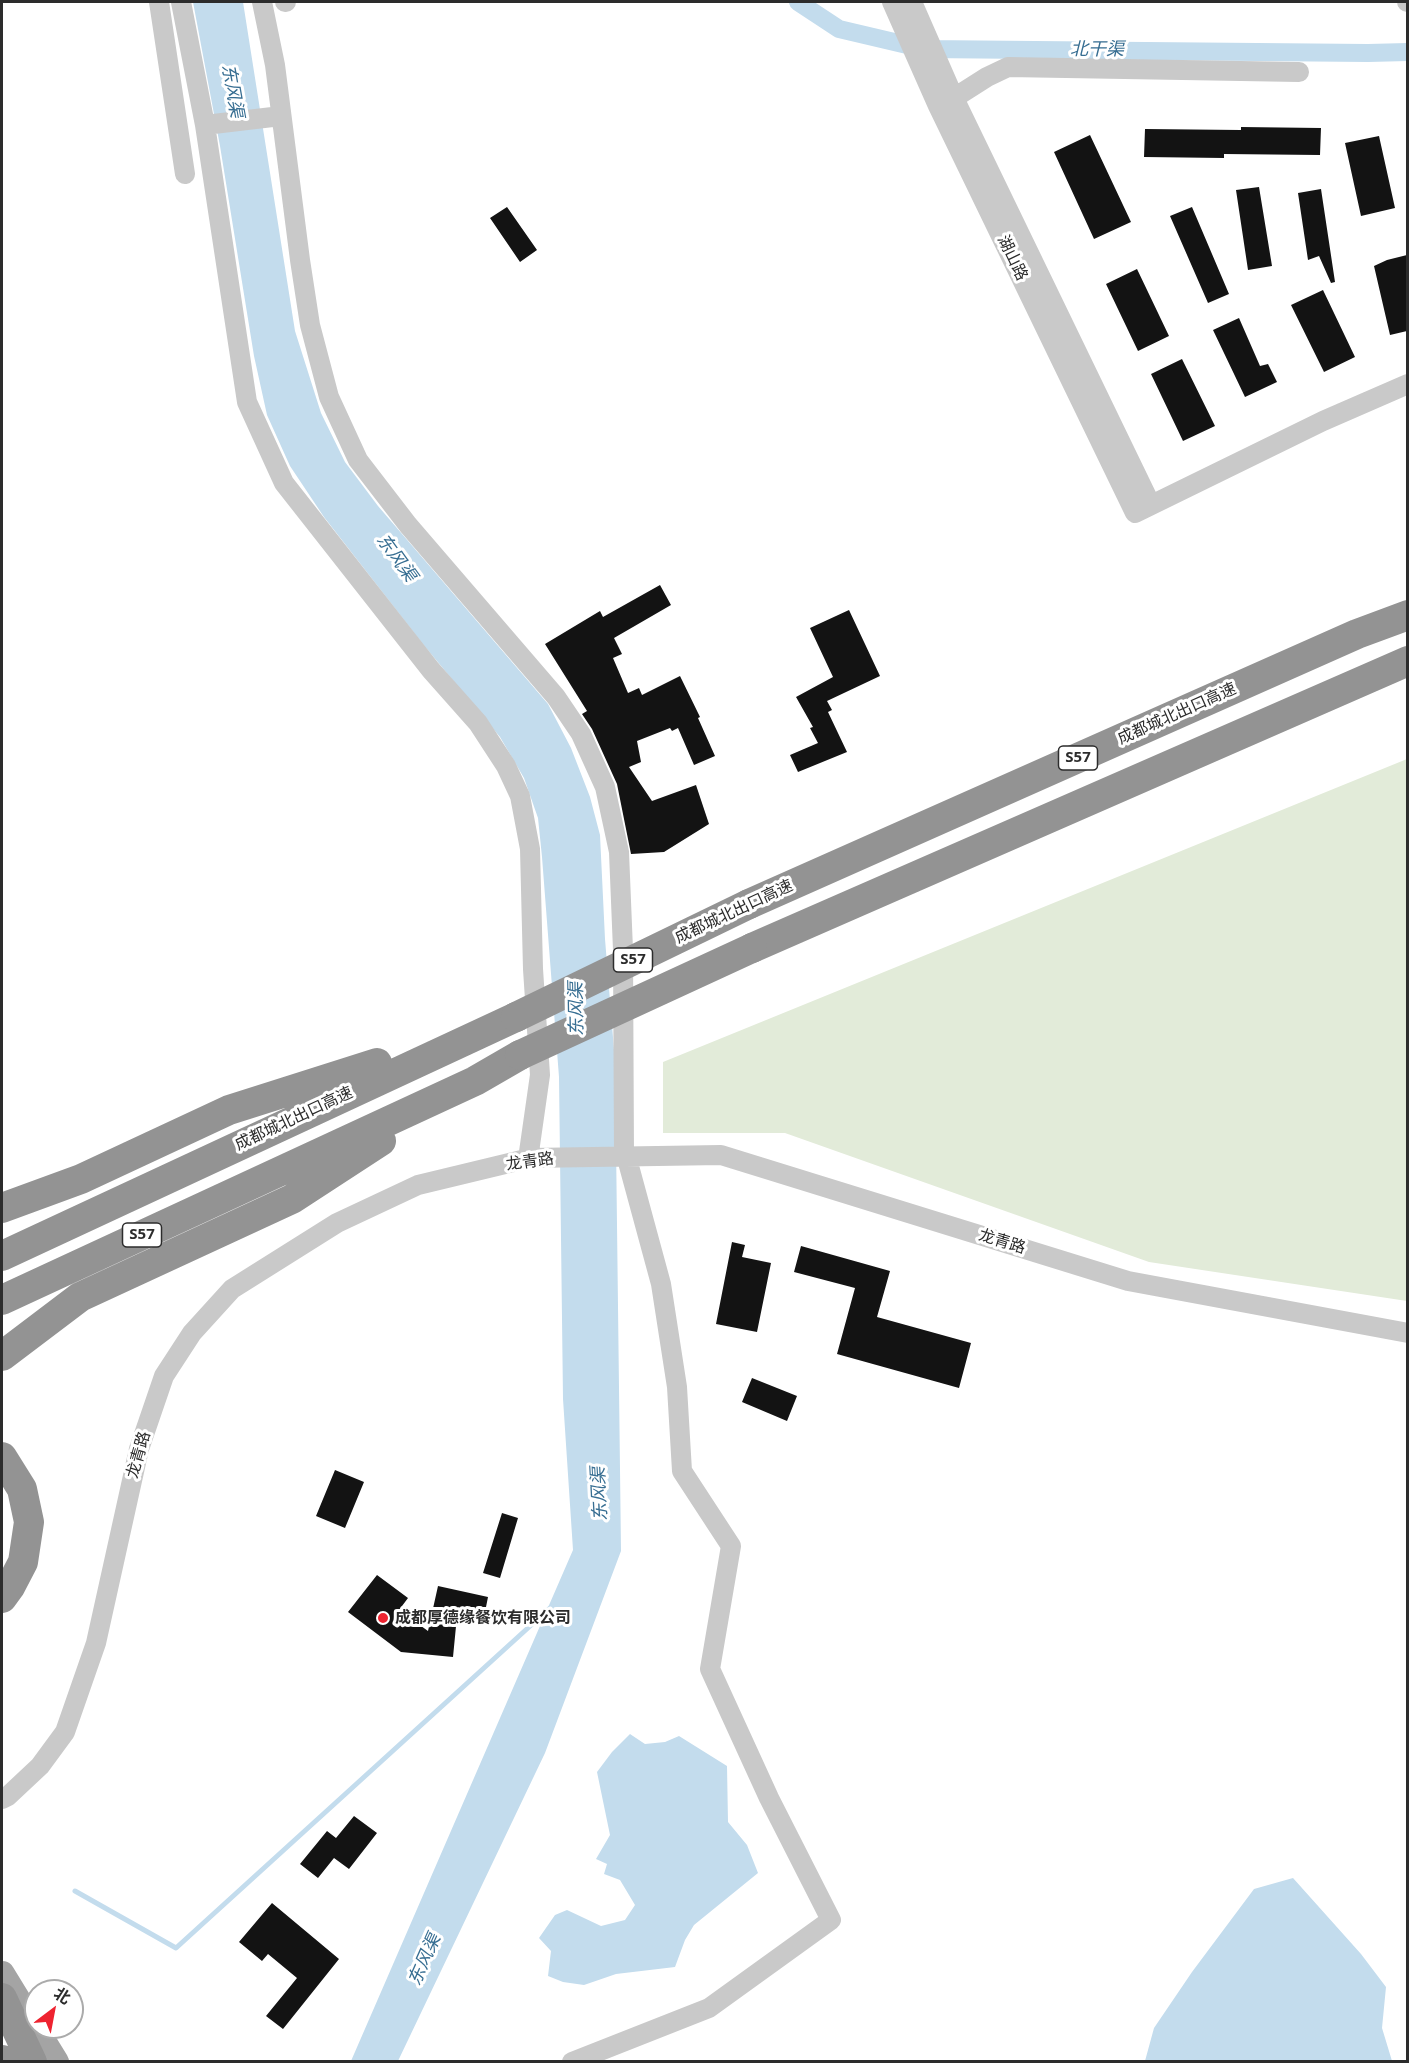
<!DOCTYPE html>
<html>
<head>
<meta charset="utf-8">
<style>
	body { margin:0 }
	#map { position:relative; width:1409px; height:2063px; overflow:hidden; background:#fff; font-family:"Open Sans","Noto Sans SC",sans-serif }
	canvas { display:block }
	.frame { position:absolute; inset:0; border:3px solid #2c2c2c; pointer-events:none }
	.north { position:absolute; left:24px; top:1979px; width:60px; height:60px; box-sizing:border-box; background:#fff; border:2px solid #ababab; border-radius:50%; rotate:32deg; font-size:16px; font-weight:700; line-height:24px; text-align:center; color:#2c2c2c }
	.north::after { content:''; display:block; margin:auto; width:21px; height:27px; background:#ee2330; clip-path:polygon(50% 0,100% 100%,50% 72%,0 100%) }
</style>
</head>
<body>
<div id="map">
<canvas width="1409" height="2063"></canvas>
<div class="frame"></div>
<div class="north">北</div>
</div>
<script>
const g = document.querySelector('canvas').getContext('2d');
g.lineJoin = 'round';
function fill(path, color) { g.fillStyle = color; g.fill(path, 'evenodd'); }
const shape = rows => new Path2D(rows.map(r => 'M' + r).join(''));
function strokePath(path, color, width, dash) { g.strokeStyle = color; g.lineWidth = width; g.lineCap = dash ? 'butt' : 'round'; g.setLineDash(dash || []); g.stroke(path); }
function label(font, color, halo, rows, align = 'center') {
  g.font = font + ' "Open Sans","Noto Sans SC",sans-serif'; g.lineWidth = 6; g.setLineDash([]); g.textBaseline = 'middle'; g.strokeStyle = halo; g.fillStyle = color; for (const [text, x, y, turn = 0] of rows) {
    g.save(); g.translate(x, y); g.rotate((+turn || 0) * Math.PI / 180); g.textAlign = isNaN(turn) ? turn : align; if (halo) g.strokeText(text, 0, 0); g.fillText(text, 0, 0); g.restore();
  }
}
const green = shape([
	[1407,759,1407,1301,1149,1262,785,1133,663,1133,663,1062]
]);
const water = shape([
	[193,2,243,2,295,331,321,413,345,462,378,506,548,704,571,748,590,797,600,835,605,939,615,1062,621,1551,545,1753,398,2061,351,2061,573,1550,563,1399,559,1077,542,857,538,818,524,778,500,737,422,643,324,517,290,466,267,415,254,356,220,146],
	[630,1734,645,1744,665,1742,679,1736,727,1766,728,1822,747,1845,758,1873,694,1925,685,1940,675,1967,616,1974,584,1985,563,1982,548,1976,551,1951,539,1938,555,1915,567,1910,601,1926,625,1920,635,1905,620,1880,604,1874,607,1864,596,1859,610,1835,597,1772,612,1752],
	[1293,1878,1361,1954,1386,1987,1382,2028,1392,2061,1145,2061,1154,2028,1192,1972,1254,1889]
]);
const stream = shape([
	[75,1891,176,1948,551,1607]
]);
const canal = shape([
	[798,2,839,29,924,49,1368,53,1408,52]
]);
const building = shape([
	[1241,127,1321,128,1320,155,1224,154,1224,158,1144,157,1145,129,1241,130],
	[1090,135,1131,222,1094,239,1054,152],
	[1379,136,1395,208,1361,216,1345,143],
	[1259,187,1272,266,1248,270,1236,190],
	[1321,189,1335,282,1331,283,1319,256,1308,260,1298,193],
	[507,207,537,250,520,262,490,218],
	[1192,207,1229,294,1208,303,1170,216],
	[1407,255,1407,331,1390,335,1374,266,1387,260],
	[1137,269,1169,336,1138,351,1106,284],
	[1323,290,1355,357,1324,372,1291,305],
	[1239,318,1260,366,1268,364,1277,382,1245,397,1213,330],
	[1182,359,1215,426,1183,441,1151,374],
	[660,585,671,605,614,638,622,654,613,658,628,693,639,688,642,695,680,676,700,717,698,718,715,756,694,765,678,728,672,731,670,728,637,741,641,762,629,767,652,801,696,785,709,824,664,852,631,854,617,784,592,729,582,714,587,711,545,644,600,611,603,617],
	[849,610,880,676,827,701,832,710,828,712,847,752,798,772,790,755,818,743,810,728,813,727,796,697,833,677,810,628],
	[732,1242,745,1245,742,1257,771,1263,757,1332,716,1324],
	[801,1246,890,1271,877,1317,971,1343,959,1388,837,1354,855,1288,794,1272],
	[752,1378,797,1396,787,1421,742,1402],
	[335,1470,364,1482,345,1528,316,1516],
	[502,1513,518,1518,500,1578,483,1573],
	[377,1575,408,1598,399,1610,428,1631,438,1586,488,1597,483,1622,457,1616,453,1657,401,1652,348,1612],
	[354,1816,377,1833,349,1869,334,1858,318,1878,300,1864,327,1831,336,1838],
	[272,1903,339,1959,283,2029,266,2016,297,1978,268,1954,262,1961,239,1942]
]);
const minor = shape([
	[159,2,185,174],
	[181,2,205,125,247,402,284,483,431,670,478,723,506,766,520,796,530,849,533,969,540,1075,528,1159],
	[262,2,275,65,300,260,310,325,329,397,358,460,408,525,556,697,581,734,605,787,619,852,623,950,624,1156],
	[285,2,286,2],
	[892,2,938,106,1135,513,1323,421,1408,384],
	[912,2,954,98,1151,505],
	[1407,2,1408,2],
	[954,98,987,77,1008,67,1299,72],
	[205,125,281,116],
	[2,1799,8,1796,40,1766,65,1732,96,1643,139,1449,164,1376,192,1333,232,1289,337,1223,418,1185,530,1158,721,1155,1128,1281,1408,1333],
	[572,2062,709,2008,831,1920,769,1798,710,1669,731,1546,682,1471,677,1387,661,1284,626,1155]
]);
const major = shape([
	[2,1974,56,2062]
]);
const highway = shape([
	[749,904,1357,634,1408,615],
	[752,948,1408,661],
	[2,1208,81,1179,229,1110,377,1063],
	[2,1256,516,1017],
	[2,1300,475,1081,520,1055],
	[2,1356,80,1297,292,1199,381,1141],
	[2,1457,22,1489,29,1522,23,1562,10,1587,2,1598],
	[2,1998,32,2062],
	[2,2060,2,2062]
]);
const highwayBridge = shape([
	[516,1017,749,904],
	[520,1055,752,948]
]);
const markers = [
	[383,1618,6,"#ee2330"]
];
const shields = [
	[1078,758,39],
	[633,960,39],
	[142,1235,39]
];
const shieldNames = [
	["S57",1078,758],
	["S57",633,960],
	["S57",142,1235]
];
const streetNames = [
	["湖山路",1012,258,64],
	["成都城北出口高速",1177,714,-24],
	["成都城北出口高速",734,912,-25],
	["成都城北出口高速",294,1119,-25],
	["龙青路",530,1162,-8],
	["龙青路",1002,1242,17],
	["龙青路",139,1455,-74]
];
const poiNames = [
	["成都厚德缘餐饮有限公司",395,1618]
];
const waterNames = [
	["北干渠",1097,50],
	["东风渠",232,91,80],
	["东风渠",396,558,54],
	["东风渠",577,1009,-91],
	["东风渠",600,1494,-93],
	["东风渠",425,1960,-66]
];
fill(green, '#e2ebd9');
fill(water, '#c3dced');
strokePath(stream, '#c3dced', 5);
strokePath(canal, '#c3dced', 18);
fill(building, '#131313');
strokePath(minor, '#c9c9c9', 20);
strokePath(major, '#a4a4a4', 26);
strokePath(highway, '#939393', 30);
strokePath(highwayBridge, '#939393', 30);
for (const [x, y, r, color] of markers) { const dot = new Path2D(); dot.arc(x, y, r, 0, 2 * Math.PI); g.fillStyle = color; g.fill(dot); strokePath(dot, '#fff', 2); }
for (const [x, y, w] of shields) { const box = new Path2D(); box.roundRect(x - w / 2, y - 12, w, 24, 4.5); g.fillStyle = '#fff'; g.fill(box); strokePath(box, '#2c2c2c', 1.5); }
label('bold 15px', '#2c2c2c', null, shieldNames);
label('16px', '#2c2c2c', '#fff', streetNames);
label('bold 16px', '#2c2c2c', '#fff', poiNames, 'left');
label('italic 18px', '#376e92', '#fff', waterNames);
</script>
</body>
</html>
